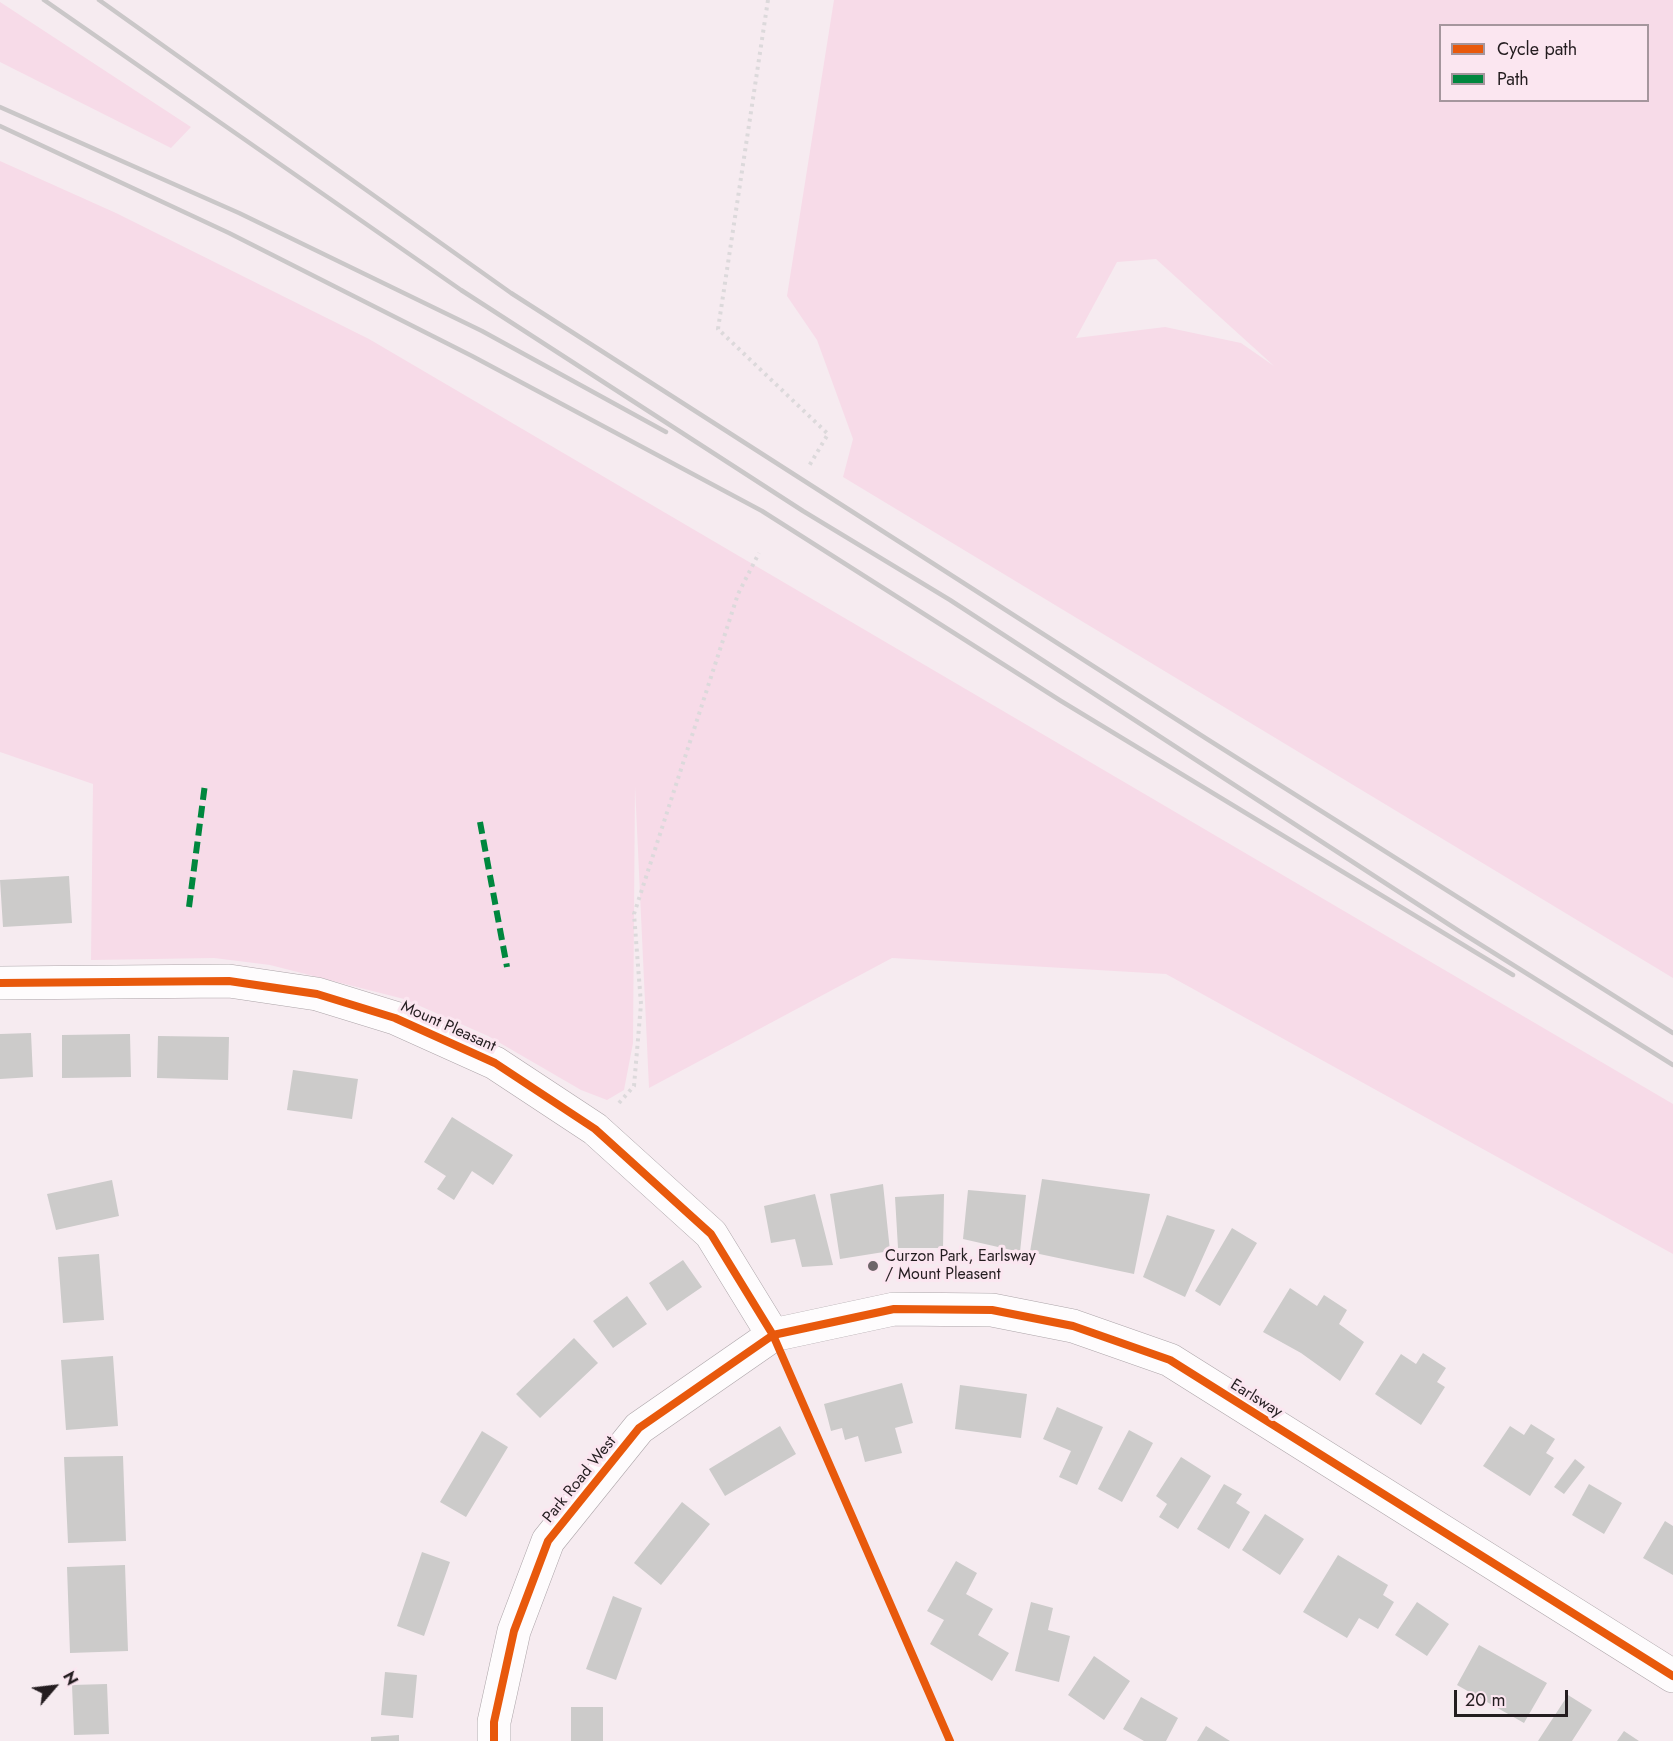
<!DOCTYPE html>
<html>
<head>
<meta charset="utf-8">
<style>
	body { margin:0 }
	#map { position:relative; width:1673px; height:1741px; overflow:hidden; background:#f6ebf0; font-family:Jost,sans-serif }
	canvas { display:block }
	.legend { position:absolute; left:1439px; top:24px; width:210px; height:78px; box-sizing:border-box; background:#fbe6f0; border:2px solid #a5969d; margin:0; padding:8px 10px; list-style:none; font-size:18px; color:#241d20 }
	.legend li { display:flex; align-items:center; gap:12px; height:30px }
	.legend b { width:30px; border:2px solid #a5969d }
	.north { position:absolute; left:24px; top:1657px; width:60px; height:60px; -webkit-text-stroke:4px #fbe6f0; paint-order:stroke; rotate:62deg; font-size:16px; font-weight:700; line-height:24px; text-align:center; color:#241d20 }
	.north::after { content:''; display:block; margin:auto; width:21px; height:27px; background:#241d20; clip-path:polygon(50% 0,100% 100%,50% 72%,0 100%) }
	.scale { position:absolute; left:1454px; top:1690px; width:114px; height:27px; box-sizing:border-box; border:3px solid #241d20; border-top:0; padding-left:8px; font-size:18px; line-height:21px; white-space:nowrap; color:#241d20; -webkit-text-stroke:4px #fbe6f0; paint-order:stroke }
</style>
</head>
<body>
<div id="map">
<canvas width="1673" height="1741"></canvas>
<ul class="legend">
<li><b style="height:8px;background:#e8590c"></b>Cycle path</li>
<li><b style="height:8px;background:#00873e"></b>Path</li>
</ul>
<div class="north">N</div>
<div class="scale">20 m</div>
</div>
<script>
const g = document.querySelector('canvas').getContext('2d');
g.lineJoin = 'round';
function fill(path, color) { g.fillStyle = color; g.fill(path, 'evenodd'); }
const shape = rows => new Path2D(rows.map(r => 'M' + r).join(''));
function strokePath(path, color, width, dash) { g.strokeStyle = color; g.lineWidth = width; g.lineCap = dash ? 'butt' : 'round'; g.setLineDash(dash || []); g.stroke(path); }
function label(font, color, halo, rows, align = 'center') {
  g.font = font + ' Jost,sans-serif'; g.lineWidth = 6; g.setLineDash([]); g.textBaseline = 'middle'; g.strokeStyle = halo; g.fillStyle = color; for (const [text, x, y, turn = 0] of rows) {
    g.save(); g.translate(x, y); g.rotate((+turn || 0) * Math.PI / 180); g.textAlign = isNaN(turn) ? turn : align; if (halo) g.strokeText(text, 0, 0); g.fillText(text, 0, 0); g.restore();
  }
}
const green = shape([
	[834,0,1673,0,1673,978,843,477,853,439,817,340,787,296],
	[1440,26,1648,26,1648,100,1440,100],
	[1156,259,1274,366,1241,343,1165,327,1076,338,1117,262],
	[0,2,191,127,171,148,0,62],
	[0,161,116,213,369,339,1673,1104,1673,1254,1166,974,892,958,649,1088,635,786,633,1043,624,1090,607,1100,581,1090,488,1036,404,999,270,965,214,958,91,960,93,784,0,752]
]);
const building = shape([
	[69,876,72,923,3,927,0,880],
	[31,1033,33,1077,0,1079,0,1034],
	[130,1034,131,1077,62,1078,62,1035],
	[158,1036,229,1037,228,1080,157,1078],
	[293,1070,358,1079,352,1119,287,1110],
	[452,1117,513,1155,493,1185,472,1171,454,1200,437,1189,446,1176,424,1162],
	[1042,1179,1150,1194,1134,1274,1030,1252],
	[112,1180,119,1216,56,1230,47,1194],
	[883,1184,890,1251,840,1259,830,1194],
	[968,1190,1026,1195,1020,1252,963,1239],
	[815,1194,833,1265,802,1267,795,1239,771,1243,764,1206],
	[944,1194,943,1248,898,1248,895,1197],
	[1167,1215,1215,1230,1185,1297,1143,1277],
	[1232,1228,1257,1243,1220,1306,1195,1291],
	[99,1254,104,1320,63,1323,58,1257],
	[683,1260,702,1287,667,1311,649,1283],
	[1290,1288,1317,1306,1324,1295,1347,1310,1339,1324,1364,1342,1340,1381,1301,1353,1263,1332],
	[627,1296,647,1324,613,1348,593,1321],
	[574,1338,598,1363,540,1418,516,1394],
	[1423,1353,1446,1368,1437,1382,1445,1387,1421,1425,1375,1394,1401,1354,1416,1364],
	[113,1356,118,1426,66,1430,61,1360],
	[902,1383,913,1423,895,1428,902,1453,865,1462,858,1436,845,1440,842,1428,831,1431,824,1404],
	[960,1385,1027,1394,1021,1438,955,1429],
	[1057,1407,1103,1427,1077,1485,1059,1477,1071,1451,1043,1439],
	[1531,1424,1555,1439,1546,1453,1554,1458,1530,1496,1483,1466,1510,1426,1524,1435],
	[780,1426,796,1454,725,1496,709,1469],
	[1129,1430,1153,1443,1122,1502,1098,1489],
	[482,1431,508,1447,466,1517,440,1502],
	[123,1456,126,1541,68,1543,64,1457],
	[1181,1457,1211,1476,1178,1529,1159,1517,1167,1504,1156,1496],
	[1575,1459,1585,1467,1564,1494,1554,1487],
	[1224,1484,1242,1494,1236,1503,1250,1512,1229,1549,1197,1529],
	[1589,1484,1622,1503,1604,1534,1572,1515],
	[682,1502,710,1524,661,1585,634,1563],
	[1265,1514,1304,1539,1280,1575,1242,1550],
	[1665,1521,1673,1526,1673,1575,1643,1558],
	[422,1552,450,1562,424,1636,397,1626],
	[1338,1555,1388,1585,1383,1595,1394,1602,1378,1629,1359,1618,1347,1638,1303,1612],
	[956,1561,977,1573,966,1594,993,1609,978,1635,1009,1653,992,1681,930,1644,944,1620,927,1611],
	[125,1565,128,1651,70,1653,67,1567],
	[613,1596,642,1608,616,1680,586,1669],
	[1031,1602,1053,1608,1048,1630,1070,1636,1059,1682,1015,1671],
	[1417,1602,1449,1624,1427,1656,1395,1635],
	[1479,1645,1547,1683,1524,1723,1457,1685],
	[1094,1656,1130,1681,1104,1720,1068,1695],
	[385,1672,417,1675,413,1718,381,1715],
	[107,1684,109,1734,74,1735,72,1685],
	[1568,1695,1592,1710,1572,1741,1538,1741],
	[1141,1697,1178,1718,1166,1741,1144,1741,1123,1729],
	[571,1707,603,1707,603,1741,571,1741],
	[1206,1726,1230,1741,1197,1741],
	[1624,1731,1639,1741,1617,1741],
	[399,1735,399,1741,371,1741,371,1737]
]);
const path = shape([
	[768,0,718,329,828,434,809,466],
	[619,1103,634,1086,641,1004,634,914,738,594,759,553]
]);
const minor = shape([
	[0,983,229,981,317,994,395,1018,495,1063,595,1129,711,1234,773,1335],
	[494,1741,494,1722,514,1631,548,1541,639,1428,773,1335,894,1309,992,1310,1073,1326,1170,1360,1673,1676]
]);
const rail = shape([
	[44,0,461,290,803,511,950,600,1462,933,1673,1065],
	[99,0,511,293,1207,739,1673,1033],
	[0,107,239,213,482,331,666,432],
	[0,126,229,233,472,356,762,511,1061,701,1513,975]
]);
const quiet = shape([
	[480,822,507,967],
	[189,907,205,784]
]);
const cycleway = shape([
	[0,983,229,981,317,994,395,1018,495,1063,595,1129,711,1234,773,1335,950,1741],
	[494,1741,494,1722,514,1631,548,1541,639,1428,773,1335,894,1309,992,1310,1073,1326,1170,1360,1673,1676]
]);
const markers = [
	[873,1266,6,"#6e6569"]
];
const streetNames = [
	["Mount Pleasant",448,1027,24],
	["Earlsway",1256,1399,32],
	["Park Road West",580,1480,-51]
];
const poiNames = [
	["Curzon Park, Earlsway",885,1257],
	["/ Mount Pleasent",885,1275]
];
fill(green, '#f7dbe8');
fill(building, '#cccbca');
strokePath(minor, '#aca4a8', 34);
strokePath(path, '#dcd9db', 4, [3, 4.5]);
strokePath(minor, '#fefcfd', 33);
strokePath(rail, '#cac7c8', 4.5);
strokePath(quiet, '#00873e', 6, [12, 6]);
strokePath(cycleway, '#e8590c', 8);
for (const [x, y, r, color] of markers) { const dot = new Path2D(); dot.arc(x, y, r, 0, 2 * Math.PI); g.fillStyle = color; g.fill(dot); strokePath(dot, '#fbe6f0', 2); }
label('16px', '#241d20', '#fbe6f0', streetNames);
label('16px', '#241d20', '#fbe6f0', poiNames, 'left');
</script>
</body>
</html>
